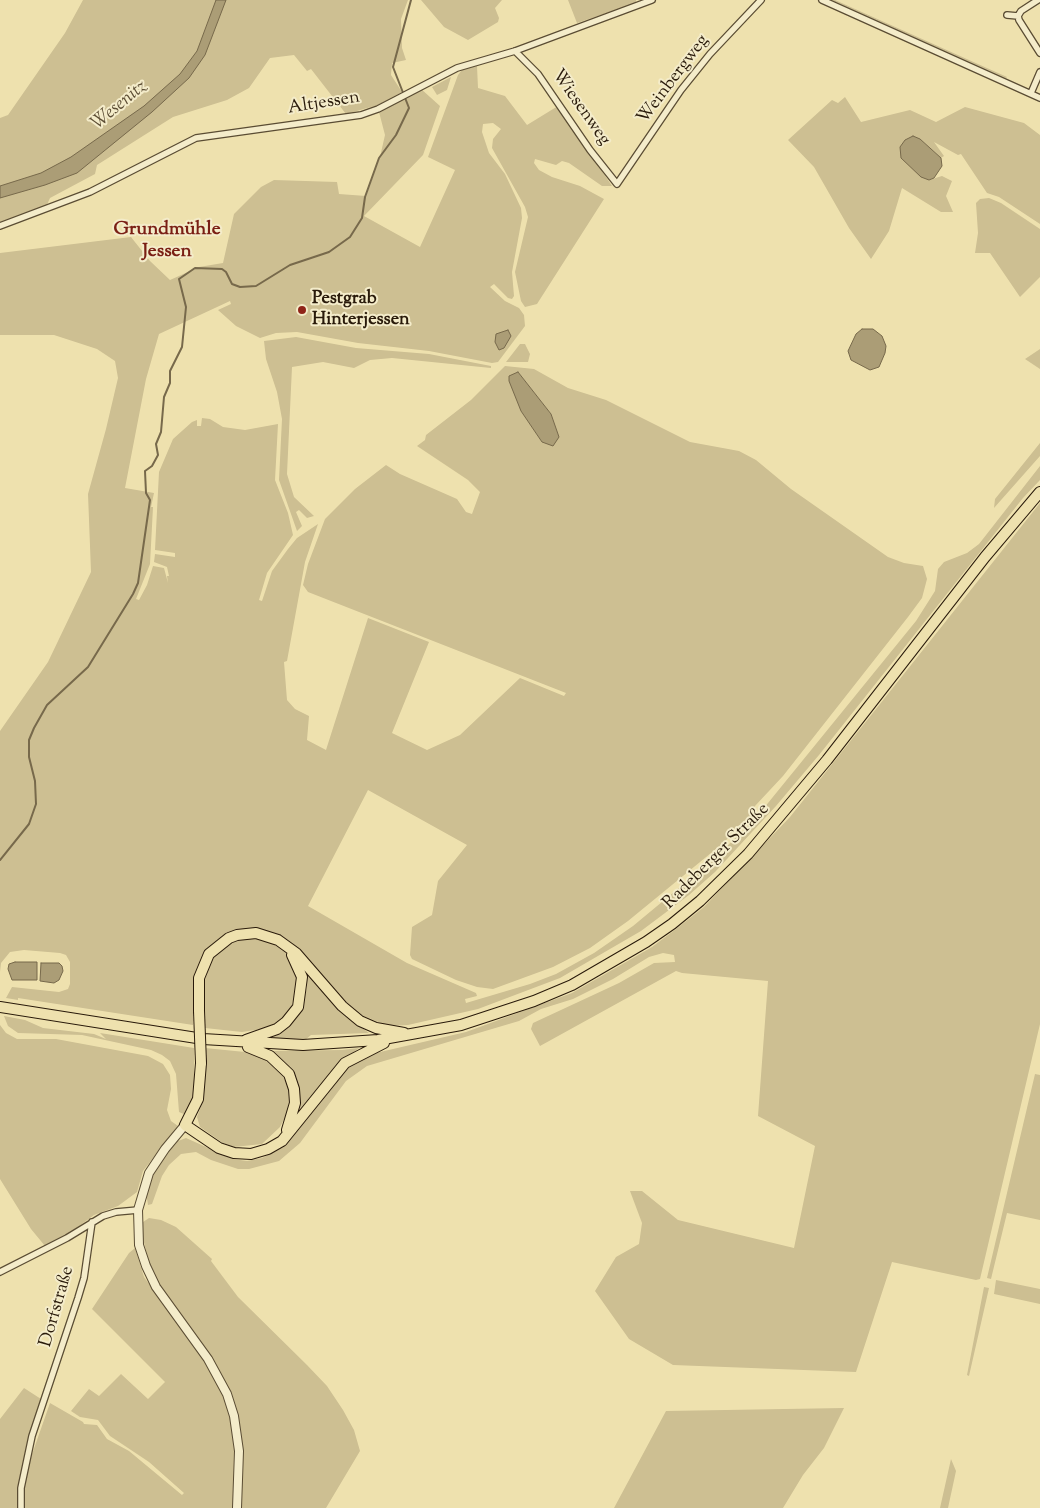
<!DOCTYPE html>
<html>
<head>
<meta charset="utf-8">
<style>
	body { margin:0 }
	canvas { display:block; background:#eee1ae }
</style>
</head>
<body>
<canvas width="1040" height="1508"></canvas>
<script>
const g = document.querySelector('canvas').getContext('2d');
g.lineJoin = 'round';
function fill(path, color) { g.fillStyle = color; g.fill(path, 'evenodd'); }
const shape = rows => new Path2D(rows.map(r => 'M' + r).join(''));
function strokePath(path, color, width, dash) { g.strokeStyle = color; g.lineWidth = width; g.lineCap = dash ? 'butt' : 'round'; g.setLineDash(dash || []); g.stroke(path); }
function label(font, color, halo, rows, align = 'center') {
  g.font = font + ' "Sorts Mill Goudy",serif'; g.lineWidth = 4; g.setLineDash([]); g.textBaseline = 'middle'; g.strokeStyle = halo; g.fillStyle = color; for (const [text, x, y, turn = 0] of rows) {
    g.save(); g.translate(x, y); g.rotate((+turn || 0) * Math.PI / 180); g.textAlign = isNaN(turn) ? turn : align; if (halo) g.strokeText(text, 0, 0); g.fillText(text, 0, 0); g.restore();
  }
}
const green = shape([
	[83,0,408,0,401,19,402,48,406,60,392,63,391,75,402,92,378,105,346,114,311,69,307,71,294,55,270,58,249,88,227,100,173,117,97,165,95,174,50,198,46,207,0,223,0,118,8,115,65,33],
	[421,0,502,0,495,8,499,18,498,22,468,40,444,27],
	[568,0,636,0,636,3,577,23],
	[830,0,835,0,1007,77,1006,78],
	[477,66,478,88,505,96,527,125,558,106,612,186,602,186,569,163,562,161,556,165,535,159,534,163,539,170,552,177,580,186,604,199,537,304,525,307,521,301,515,272,528,217,525,207,492,148,493,139,501,129,493,123,483,124,482,132,489,153,505,174,521,208,522,218,512,272,514,296,512,299,508,298,494,284,490,287,505,301,519,308,524,315,525,326,498,362,492,363,429,351,358,343,297,332,276,333,260,338,236,326,218,310,231,304,230,301,159,334,146,379,125,488,154,493,151,507,153,507,150,564,136,599,139,600,147,585,153,566,164,568,168,583,167,576,169,576,167,567,154,562,155,554,175,557,175,553,155,550,159,472,173,439,192,422,197,420,197,426,201,426,202,418,210,419,223,427,245,430,278,424,275,480,288,513,293,535,267,573,259,600,262,601,272,571,288,549,297,538,318,524,305,562,287,661,284,662,287,700,295,709,309,716,307,740,326,750,368,618,429,642,392,733,427,750,460,735,520,678,564,696,566,693,308,592,303,585,308,564,325,519,355,489,386,465,400,474,457,499,466,512,472,514,480,492,468,480,417,446,425,440,426,435,471,400,505,366,534,369,568,388,606,400,690,442,739,451,756,460,791,489,888,557,904,563,923,566,927,579,922,598,908,617,783,776,755,806,750,817,722,844,628,921,590,948,553,967,493,989,477,987,456,980,412,959,410,955,412,927,432,915,438,881,467,845,368,790,308,906,407,963,476,993,477,996,465,999,466,1003,530,984,556,974,594,953,633,926,680,887,723,850,755,819,916,621,935,591,938,569,944,562,967,553,979,544,1040,466,1040,480,1023,498,819,755,776,806,715,872,689,895,641,931,560,978,478,1009,408,1025,388,1026,354,1012,301,952,288,940,268,931,242,929,215,942,206,952,198,966,193,993,193,1025,18,998,18,1000,6,998,12,987,59,992,68,989,70,984,70,962,66,955,60,953,24,950,10,952,1,963,0,972,0,731,48,662,91,572,88,494,106,429,118,378,115,361,97,349,54,335,0,335,0,253,131,237,150,261,170,280,199,267,223,263,234,214,261,187,274,180,337,182,339,194,366,196,380,157,385,135,379,112,420,88,440,106,423,155,364,216,420,247,455,170,428,157,458,75,462,70],
	[518,372,551,414,555,431,542,442,521,411],
	[451,77,447,90,437,95,432,87],
	[845,97,861,122,910,110,936,122,965,107,1024,123,1040,135,1040,224,999,197,987,193,961,154,958,155,934,142,944,156,941,158,920,139,929,180,942,176,952,181,946,196,953,212,941,212,902,188,889,231,871,259,849,228,814,167,788,140,832,100,838,103],
	[989,198,1001,203,1040,229,1040,277,1020,297,990,253,975,253,978,233,976,203,980,199],
	[296,337,356,348,429,354,491,366,491,368,392,358,370,360,354,368,323,362,292,367,287,474,294,497,314,516,307,518,299,510,296,512,302,526,297,531,279,480,282,419,277,392,266,359,264,341],
	[520,344,525,344,530,354,528,362,506,362],
	[1040,349,1040,369,1025,359],
	[1040,443,1040,456,994,508,995,499],
	[1040,503,1040,1024,980,1279,976,1280,892,1262,856,1372,673,1365,629,1339,595,1291,616,1257,639,1244,642,1223,630,1191,642,1191,678,1220,794,1248,815,1146,758,1116,768,981,682,973,676,971,540,1046,531,1029,533,1023,619,983,654,963,675,962,674,955,663,953,649,957,613,979,573,999,541,1009,519,1021,367,1066,346,1081,300,1143,279,1161,249,1169,238,1169,211,1160,196,1152,181,1154,169,1165,162,1176,152,1204,148,1205,146,1192,154,1173,163,1158,178,1141,186,1138,233,1159,247,1161,262,1158,284,1147,343,1070,363,1056,466,1032,572,993,652,947,676,929,704,907,790,817],
	[253,938,272,943,287,954,296,975,297,984,292,1005,283,1019,269,1028,242,1032,205,1028,204,982,212,959,232,942],
	[302,967,344,1014,369,1033,311,1035,305,1040,264,1040,275,1036,289,1026,302,1008,307,987],
	[4,1016,25,1020,43,1028,94,1034,106,1039,100,1033,194,1048,194,1097,186,1115,179,1112,176,1074,170,1061,162,1055,151,1050,82,1035,18,1033,8,1026],
	[0,1025,6,1033,17,1039,56,1039,148,1056,163,1064,170,1075,171,1089,167,1110,171,1121,178,1126,143,1171,137,1192,118,1206,94,1215,67,1235,45,1246,31,1229,0,1179],
	[205,1048,245,1052,263,1058,282,1074,288,1087,289,1103,286,1115,280,1127,262,1144,234,1147,223,1143,200,1127,197,1117,204,1098],
	[359,1048,336,1065,297,1116,300,1102,291,1071,280,1058,269,1053,270,1051,342,1050],
	[1035,1074,1040,1075,1040,1220,1007,1213,991,1279,987,1278],
	[149,1218,161,1220,176,1227,212,1259,211,1261,238,1297,307,1365,327,1386,343,1410,354,1430,360,1451,326,1508,240,1508,243,1448,230,1391,211,1357,158,1282,149,1263,141,1230,143,1222],
	[135,1248,144,1277,204,1360,224,1398,231,1419,234,1450,233,1508,23,1508,24,1488,30,1460,50,1403,83,1422,84,1424,97,1425,107,1439,129,1451,182,1495,184,1493,149,1462,110,1436,98,1420,80,1417,71,1411,89,1389,99,1396,121,1374,148,1399,165,1382,92,1309,129,1253],
	[996,1280,1040,1289,1040,1304,994,1294],
	[984,1287,989,1288,969,1376,967,1375],
	[24,1388,41,1399,29,1434,19,1488,19,1508,0,1508,0,1419],
	[844,1408,824,1448,803,1475,783,1508,614,1508,666,1411],
	[951,1459,956,1471,948,1508,940,1508]
]);
const water = shape([
	[216,0,226,0,205,55,189,78,152,112,77,173,45,185,0,198,0,186,41,173,71,157,144,106,180,74,197,51,216,0],
	[913,136,920,139,941,158,942,166,934,178,929,180,921,177,901,158,900,147,905,140,913,136],
	[862,329,873,329,882,336,886,346,885,353,879,367,870,370,851,360,848,351,856,334,862,329],
	[508,330,511,336,504,348,499,350,495,342,496,334,508,330],
	[518,372,551,414,559,437,553,446,542,442,521,411,509,381,509,376,518,372],
	[15,962,37,962,37,980,12,980,8,969,9,964,15,962],
	[41,963,59,963,62,966,63,971,59,980,54,983,40,981,41,963]
]);
const stream = shape([
	[0,860,29,824,36,804,35,781,29,757,29,740,34,728,47,705,88,667,133,594,138,583,150,500,146,493,145,471,152,466,158,455,156,444,161,432,164,397,170,383,170,371,182,347,186,307,179,279,195,268,222,269,226,272,232,284,240,287,256,286,290,265,329,252,350,237,362,218,365,197,379,158,396,135,409,108,393,67,411,0]
]);
const minor = shape([
	[822,0,1040,98],
	[1038,0,1021,11,1018,16,1019,20,1040,53],
	[1007,15,1018,16],
	[515,51,538,74,590,150,617,184,681,90,710,54,761,0],
	[1031,93,1040,72],
	[0,226,90,192,196,138,361,115,378,109,457,68,515,51,652,0],
	[0,1272,67,1238,103,1216,116,1212,138,1210],
	[21,1508,21,1488,32,1436,78,1298,84,1278,92,1222]
]);
const tertiary = shape([
	[185,1125,165,1149,149,1173,138,1210,139,1245,146,1266,156,1287,208,1359,227,1394,234,1416,239,1451,237,1508]
]);
const trunk = shape([
	[0,1007,203,1039,303,1045,378,1040,461,1025,534,1001,572,985,646,942,672,924,700,901,748,854,827,760,985,557,1040,492],
	[199,1011,199,978,209,954,229,938,237,935,256,933,278,940,296,953,342,1006,360,1021,376,1028,404,1033],
	[246,1040,277,1029,286,1022,298,1007,302,977,292,955],
	[248,1047,270,1056,289,1074,294,1089,295,1103,287,1130],
	[201,1063,198,1099,185,1125,219,1148,234,1153,251,1154,268,1149,282,1141,345,1063,384,1043]
]);
const trunkBridge = shape([
	[199,1011,201,1063]
]);
const markers = [
	[302,310,5,"#8f2418"]
];
const streetNames = [
	["Weinbergweg",674,80,-53],
	["Altjessen",324,104,-9],
	["Wiesenweg",580,108,55],
	["Radeberger Straße",717,857,-45],
	["Dorfstraße",58,1307,-74]
];
const poiNames = [
	["Pestgrab",312,300],
	["Hinterjessen",312,321]
];
const waterNames = [
	["Wesenitz",120,106,-40]
];
const neighbourhoodNames = [
	["Grundmühle",167,231],
	["Jessen",167,253]
];
fill(green, '#cdbf92');
fill(water, '#ab9d76');
strokePath(water, '#77694b', 1);
strokePath(stream, '#77694b', 2);
strokePath(minor, '#5a4c33', 8);
strokePath(tertiary, '#5a4c33', 10);
strokePath(trunk, '#291a0a', 12);
strokePath(minor, '#f4ecca', 5.5);
strokePath(tertiary, '#f4ecca', 8);
strokePath(trunk, '#eee1ae', 10);
strokePath(trunkBridge, '#291a0a', 12, []);
strokePath(trunkBridge, '#eee1ae', 10);
for (const [x, y, r, color] of markers) { const dot = new Path2D(); dot.arc(x, y, r, 0, 2 * Math.PI); g.fillStyle = color; g.fill(dot); strokePath(dot, '#f4ecca', 2); }
label('18px', '#291a0a', '#f4ecca', streetNames);
label('bold 18px', '#291a0a', '#f4ecca', poiNames, 'left');
label('italic 19px', '#5d4e35', '#f4ecca', waterNames);
label('bold 19px', '#7a1f14', '#f4ecca', neighbourhoodNames);
</script>
</body>
</html>
